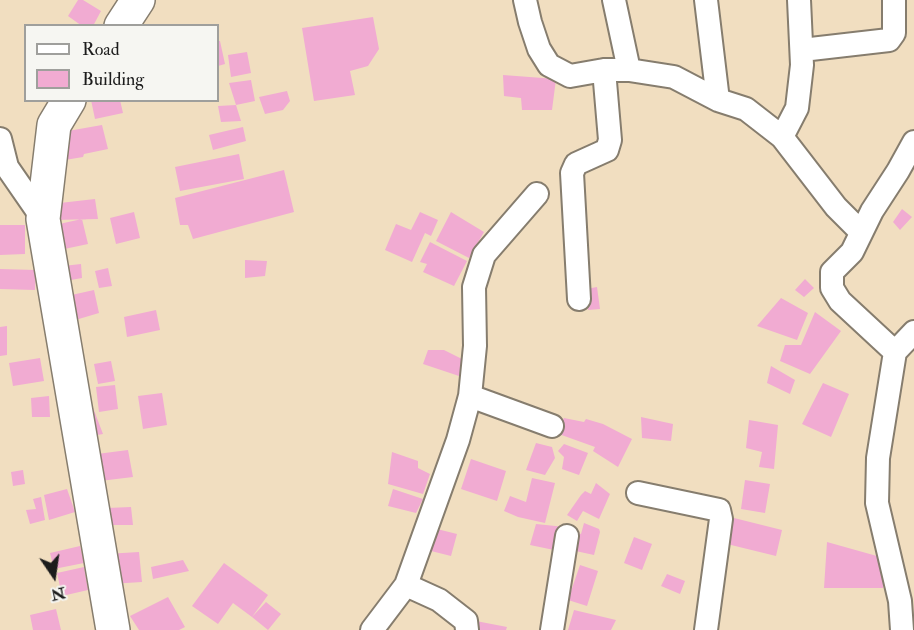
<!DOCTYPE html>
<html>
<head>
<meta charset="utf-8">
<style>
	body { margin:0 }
	#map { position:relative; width:914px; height:630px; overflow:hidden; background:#f1dec0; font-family:"IM FELL Double Pica",serif }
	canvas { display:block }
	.legend { position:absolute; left:24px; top:24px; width:195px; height:78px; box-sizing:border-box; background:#f6f6f2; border:2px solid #9f9f9c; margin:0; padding:8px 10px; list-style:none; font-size:18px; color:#1c1c1c }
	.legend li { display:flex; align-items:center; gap:12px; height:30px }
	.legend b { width:30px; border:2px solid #9f9f9c }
	.north { position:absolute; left:24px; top:546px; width:60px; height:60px; -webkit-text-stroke:4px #f6f6f2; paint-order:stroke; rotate:167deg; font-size:16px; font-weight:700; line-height:24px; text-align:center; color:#1c1c1c }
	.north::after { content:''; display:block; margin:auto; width:21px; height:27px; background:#1c1c1c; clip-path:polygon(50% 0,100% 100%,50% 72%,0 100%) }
</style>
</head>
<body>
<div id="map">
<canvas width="914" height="630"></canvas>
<ul class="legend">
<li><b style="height:8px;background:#fff"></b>Road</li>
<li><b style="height:16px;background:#f1abd2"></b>Building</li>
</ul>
<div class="north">N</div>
</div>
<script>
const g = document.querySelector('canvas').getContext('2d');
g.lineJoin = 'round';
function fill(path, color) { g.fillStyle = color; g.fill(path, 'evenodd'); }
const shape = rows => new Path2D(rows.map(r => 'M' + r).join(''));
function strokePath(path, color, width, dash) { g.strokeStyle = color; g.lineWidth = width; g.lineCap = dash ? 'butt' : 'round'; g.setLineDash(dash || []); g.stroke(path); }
const building = shape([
	[78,0,83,0,101,11,93,26,82,26,68,16],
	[373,17,379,49,368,66,350,71,355,95,314,101,302,28],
	[218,41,220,41,225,64,218,66],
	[247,52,251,73,231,77,228,55],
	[503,75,556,79,552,110,522,110,521,98,504,96],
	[251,80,255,101,236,105,229,83],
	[287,91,290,101,283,110,265,114,259,97],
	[91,100,120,100,123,113,95,119],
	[236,105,241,121,221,122,218,106],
	[102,125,108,149,84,154,83,157,65,160,68,131],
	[243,127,246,141,213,150,209,135],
	[239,154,244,179,180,191,175,167],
	[284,170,294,212,193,239,188,225,180,225,175,198],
	[95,199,98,219,52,220,51,204],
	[902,209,912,217,900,230,893,222],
	[134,212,140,238,116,244,110,218],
	[420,212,438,220,431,236,425,233,412,262,385,250,396,224,411,230],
	[451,212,484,232,469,258,436,241],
	[82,219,88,244,55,251,50,226],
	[0,225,25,225,25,254,0,255],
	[430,242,467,261,454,286,423,272,427,264,420,262],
	[245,260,267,261,265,276,245,278],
	[81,264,82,278,54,283,54,267],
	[108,268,112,286,99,288,95,271],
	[0,269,36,270,35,290,0,289],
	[805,279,814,288,804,297,795,290],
	[597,287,600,309,588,310,586,289],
	[94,290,99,313,72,321,67,296],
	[781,298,808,313,797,340,757,326],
	[156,310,160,330,127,337,124,317],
	[815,312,841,331,810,374,780,361,785,345,801,345],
	[7,326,7,355,0,356,0,327],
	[428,350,444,350,464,360,459,376,423,364],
	[40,358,44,381,13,386,9,363],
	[111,361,115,381,98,384,94,364],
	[771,366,795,380,790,394,767,383],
	[823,383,849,394,831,437,802,424],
	[115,385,118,409,99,412,96,387],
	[162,393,167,425,143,429,138,396],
	[49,396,50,417,32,417,31,398],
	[92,405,103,434,86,437,80,408],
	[641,417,673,424,671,441,642,438],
	[564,418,584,422,586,419,603,424,632,439,618,467,593,451,595,447,556,433],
	[749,420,778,425,774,469,759,467,762,452,746,448],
	[536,443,552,447,555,458,545,475,526,470],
	[564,444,588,453,579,475,562,469,564,457,558,451],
	[128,450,133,477,100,481,97,454],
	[392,452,418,461,418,468,430,474,423,494,388,484],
	[471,459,506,471,497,501,461,489],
	[23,470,25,484,13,486,11,472],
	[532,478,555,483,545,523,518,517,504,511,510,496,526,502],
	[745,480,770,484,765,513,741,509],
	[596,483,610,494,599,519,583,511,577,521,567,515,581,495,585,491,591,494],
	[67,489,75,512,49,520,44,495],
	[393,489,423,499,416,513,388,506],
	[41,497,45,520,30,524,26,510,36,509,33,499],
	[131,507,133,525,109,525,107,508],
	[734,518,782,530,776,556,727,544],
	[584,523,599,529,600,532,594,555,571,550,572,531,581,534],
	[536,524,565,527,554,550,530,545],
	[437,529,457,534,451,556,431,551],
	[634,537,652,544,642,570,624,563],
	[827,542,884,558,883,588,824,588],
	[80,546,84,563,54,569,50,553],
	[139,552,142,582,110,584,106,554],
	[183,560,189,571,153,579,151,567],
	[224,563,268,595,252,617,233,603,218,624,192,606],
	[580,565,598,571,587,606,568,600],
	[84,567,88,590,62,596,57,573],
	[667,574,685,581,680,594,661,586],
	[168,597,185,627,179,630,139,630,130,616],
	[266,602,281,614,268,630,252,617],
	[56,609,61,630,33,630,30,615],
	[574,610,616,620,611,630,568,630],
	[476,621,507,627,506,630,474,630]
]);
const street = shape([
	[525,0,530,22,539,49,549,65,570,76,604,70,629,70,674,77,718,100,746,109,782,137,836,207,861,232],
	[614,0,629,70],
	[706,0,718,100],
	[802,50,889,40,894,33,894,0],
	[782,137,797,108,802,65,799,0],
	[0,139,7,167,43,219],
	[579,299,572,173,576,164,607,150,610,140,604,70],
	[895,352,840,301,832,288,832,272,852,252,872,211,898,171,914,142],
	[470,396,552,426],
	[638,493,719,510,721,519,706,630],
	[406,585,439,600,466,621,467,630],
	[372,630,406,585,458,440,470,396,475,346,474,287,484,255,537,194],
	[552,630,567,536],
	[902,630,900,601,877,503,878,458,895,352,914,332]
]);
const secondary = shape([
	[121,26,138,0],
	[69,100,54,125,43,219,113,630]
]);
fill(building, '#f1abd2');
strokePath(street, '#867d6e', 26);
strokePath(secondary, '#867d6e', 36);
strokePath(street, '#fff', 22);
strokePath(secondary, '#fff', 33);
</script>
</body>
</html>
